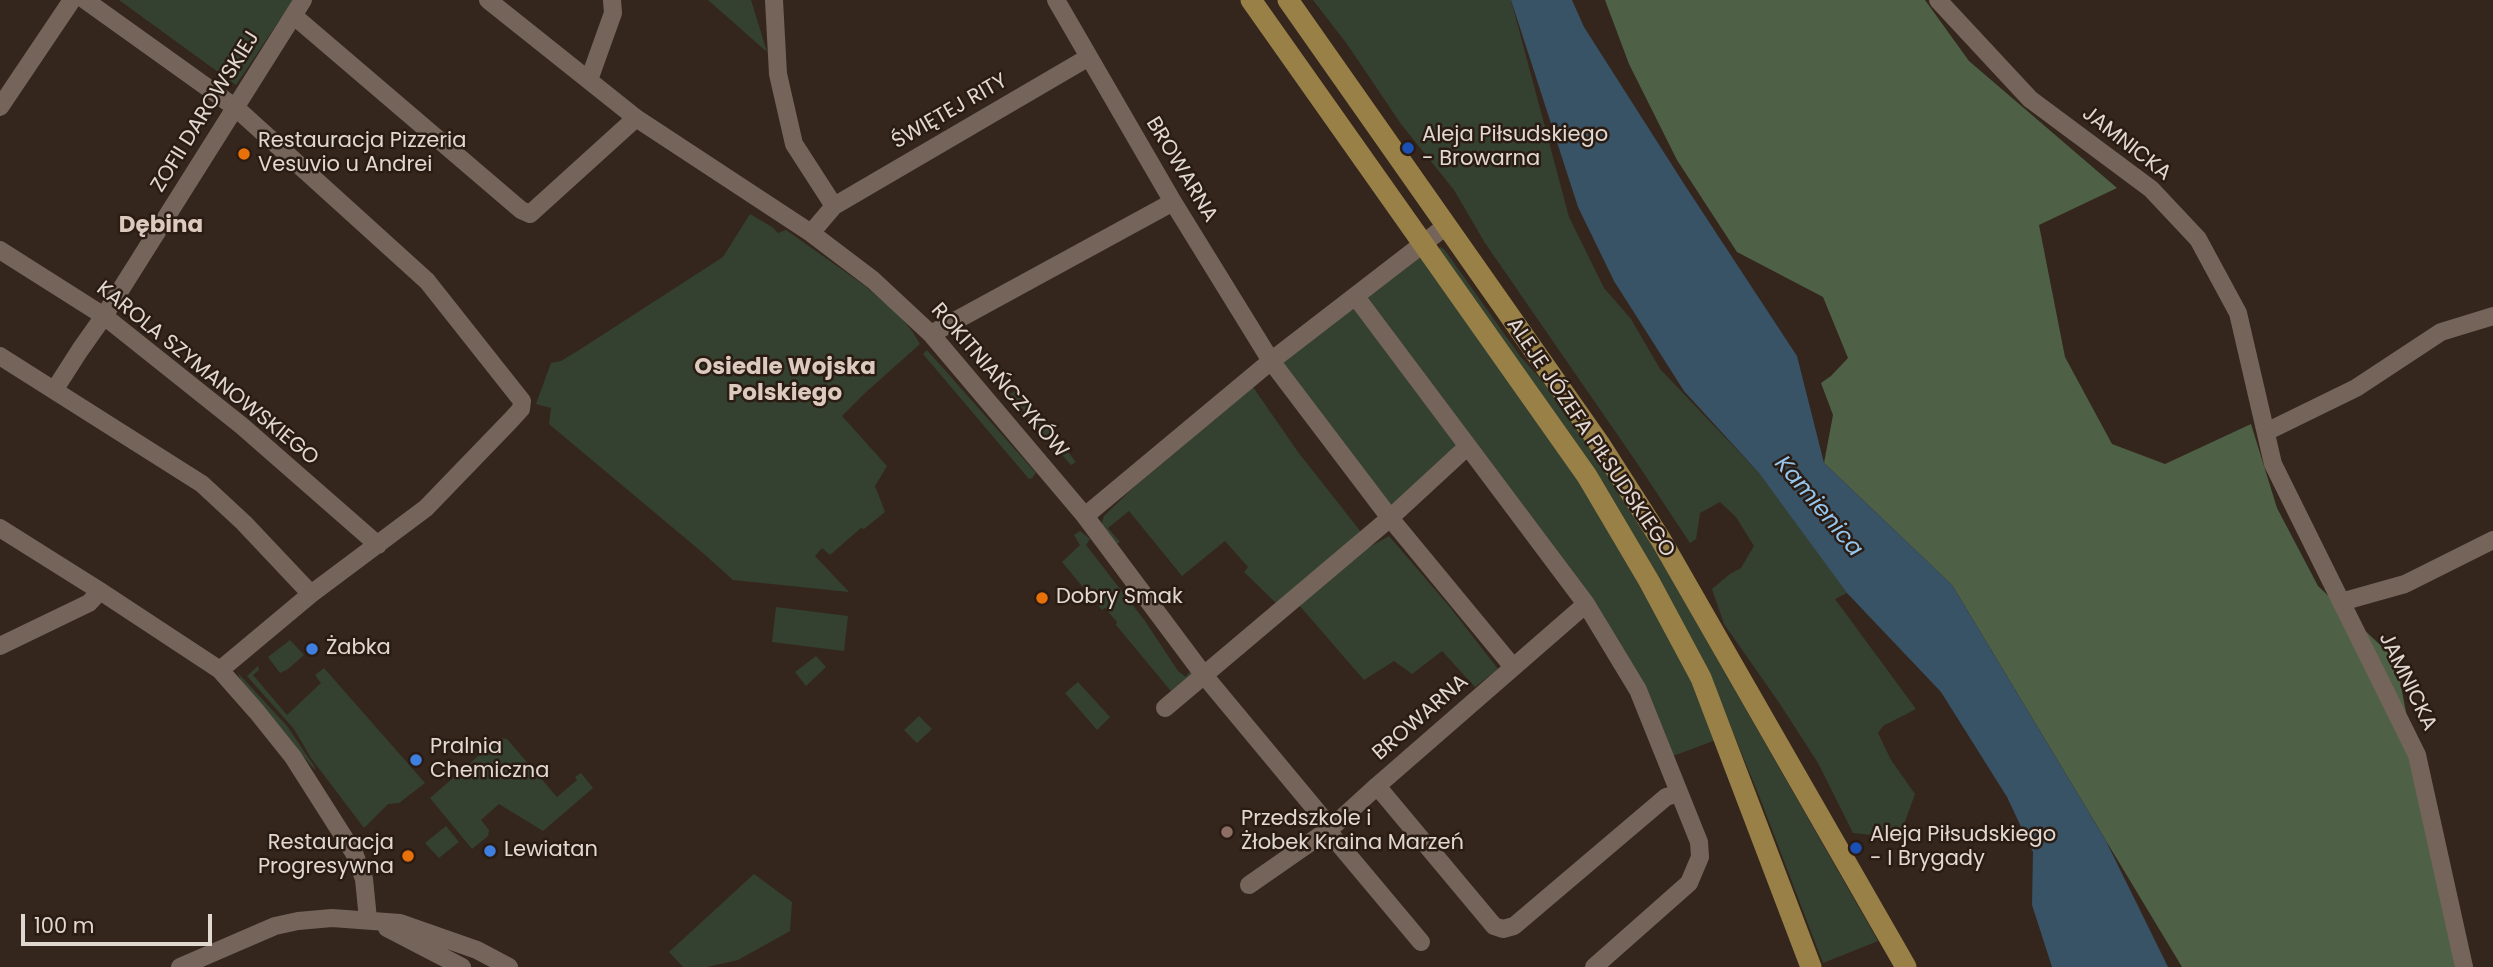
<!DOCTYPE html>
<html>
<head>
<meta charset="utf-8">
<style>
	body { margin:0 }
	#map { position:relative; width:2493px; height:967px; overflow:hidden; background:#34261d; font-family:Poppins,sans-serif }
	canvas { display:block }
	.scale { position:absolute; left:21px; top:914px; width:191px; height:32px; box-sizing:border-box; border:4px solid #e1d8d2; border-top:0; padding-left:9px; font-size:21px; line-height:24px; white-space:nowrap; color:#e1d8d2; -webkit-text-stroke:5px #2a1c13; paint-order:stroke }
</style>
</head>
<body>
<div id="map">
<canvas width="2493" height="967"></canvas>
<div class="scale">100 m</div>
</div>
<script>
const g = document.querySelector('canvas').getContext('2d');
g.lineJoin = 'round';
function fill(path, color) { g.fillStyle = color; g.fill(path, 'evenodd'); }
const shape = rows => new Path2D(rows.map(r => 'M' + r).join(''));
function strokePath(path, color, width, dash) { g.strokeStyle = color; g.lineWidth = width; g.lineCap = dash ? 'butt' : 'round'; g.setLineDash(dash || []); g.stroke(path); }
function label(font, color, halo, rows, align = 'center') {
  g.font = font + ' Poppins,sans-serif'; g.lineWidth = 5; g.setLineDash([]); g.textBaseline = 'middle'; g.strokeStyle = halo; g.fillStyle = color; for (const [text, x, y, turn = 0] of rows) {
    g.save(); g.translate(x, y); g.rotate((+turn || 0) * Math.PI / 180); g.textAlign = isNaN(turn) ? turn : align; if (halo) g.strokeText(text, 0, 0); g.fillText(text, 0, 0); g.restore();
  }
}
const green = shape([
	[119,0,293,0,236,85],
	[708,0,751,0,767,52],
	[1313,0,1511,0,1569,217,1604,288,1631,319,1660,369,1759,473,1811,543,1847,593,1835,599,1916,709,1883,726,1878,733,1891,760,1915,794,1899,838,1853,833,1818,763,1780,704,1724,624,1712,589,1730,574,1741,568,1754,546,1736,517,1720,502,1700,513,1696,539,1690,543,1637,463,1485,243,1454,190,1401,124,1347,44],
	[750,214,772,227,778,233,786,230,864,285,898,314,912,331,920,344,865,393,842,416,887,466,875,486,885,512,864,529,861,528,830,555,822,548,815,556,849,592,733,580,703,553,549,424,551,408,536,404,551,363,561,361,576,352,723,257],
	[1424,243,1622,536,1724,737,1665,759,1638,690,1467,447,1390,518,1271,361],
	[1440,247,1444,249,1520,356,1551,391,1632,510,1878,941,1823,963,1760,798,1708,671,1438,252],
	[927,350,1036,473,1032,478,1029,479,923,354],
	[1253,387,1298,452,1361,532,1308,579,1276,603,1244,572,1248,567,1225,541,1182,576,1129,511,1108,528,1120,542,1114,546,1100,529,1104,516,1133,488],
	[1017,390,1045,424,1039,429,1010,394],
	[1047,426,1076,462,1071,465,1041,431],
	[1080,531,1090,539,1086,545,1145,621,1178,671,1186,677,1190,671,1193,675,1175,696,1116,625,1117,622,1105,608,1102,610,1062,562,1080,545,1074,535],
	[1389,536,1449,606,1498,669,1475,687,1442,651,1412,674,1394,661,1364,680,1299,605,1355,555],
	[776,607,848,616,844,651,772,642],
	[290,640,304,655,288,669,280,673,268,657],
	[816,656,826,667,806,686,795,672],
	[258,666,259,670,253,675,287,715,321,683,315,675,324,668,425,783,399,803,388,804,364,828,311,758,294,729,247,676],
	[238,673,287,726,314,766,316,771,242,685],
	[1078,682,1110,717,1097,730,1065,693],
	[919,716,932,729,917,743,904,730],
	[499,738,507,739,557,797,577,780,575,777,581,773,593,788,543,831,499,804,481,820,489,830,488,836,472,849,430,798],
	[446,826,459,842,439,858,425,843],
	[754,874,792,902,790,931,738,960,707,967,683,967,669,952]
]);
const forest = shape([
	[1605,0,1925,0,1969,61,2117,188,2039,225,2065,357,2112,444,2165,464,2251,424,2277,508,2318,586,2396,660,2455,967,2182,967,1952,585,1824,463,1833,415,1821,383,1831,376,1848,358,1823,297,1737,252,1677,160,1629,64]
]);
const water = shape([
	[1511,0,1572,0,1584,27,1686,187,1797,356,1824,463,1952,585,2106,841,2168,967,2052,967,2032,905,2033,852,2007,797,1941,692,1847,593,1759,473,1684,391,1614,281,1578,207]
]);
const minor = shape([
	[85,0,236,108,427,281,522,401,521,409,510,421,426,508,311,594,220,670],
	[488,0,636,118,811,233,873,280,931,334,1085,516,1203,674,1331,828,1377,786],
	[774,0,778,74,794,144,834,206,811,233],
	[1056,0,1173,202,1271,361,1390,518,1513,667],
	[1938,0,2030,99,2151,189,2198,239,2238,313,2273,464,2417,755,2464,967],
	[294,16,521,210,530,214,636,118],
	[589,80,613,13,612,0],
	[0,107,72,0],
	[834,206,1089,57],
	[0,250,104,316,242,426,378,545],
	[1356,297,1586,604,1638,690,1699,842,1700,857,1689,883,1594,967],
	[931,334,1173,202],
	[0,356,202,484,244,523,311,594],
	[55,389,80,350,104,316,303,0],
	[2266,432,2356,388,2441,332,2493,316],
	[1085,516,1271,361,1446,226],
	[0,528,100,591,220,670,257,712,293,757,354,853,364,879,368,919],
	[2341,602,2405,584,2493,540],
	[1586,604,1377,786,1494,926,1503,929,1514,926,1666,797,1679,793],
	[0,646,89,603,100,591],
	[1165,708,1390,518,1467,447],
	[1328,831,1421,942],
	[1249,885,1331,828],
	[387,928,462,967],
	[180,967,275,926,298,921,332,918,400,923,477,950,509,967]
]);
const major = shape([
	[1251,0,1587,476,1649,581,1701,678,1811,967],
	[1288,0,1599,443,1661,540,1906,967]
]);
const markers = [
	[1408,148,7,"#1a4fb4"],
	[244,154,7,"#e8710a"],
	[1042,598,7,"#e8710a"],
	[312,649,7,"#3f7fe0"],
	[416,760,7,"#3f7fe0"],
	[1227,832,7,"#8d6e63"],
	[1856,848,7,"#1a4fb4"],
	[490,851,7,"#3f7fe0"],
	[408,856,7,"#e8710a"]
];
const streetNames = [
	["ZOFII DAROWSKIEJ",206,112,-58],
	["ŚWIĘTEJ RITY",950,112,-30],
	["JAMNICKA",2126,144,38],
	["BROWARNA",1181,170,59],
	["KAROLA SZYMANOWSKIEGO",207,374,39],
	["ROKITNIAŃCZYKÓW",999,381,49],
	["ALEJE JÓZEFA PIŁSUDSKIEGO",1590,438,56],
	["JAMNICKA",2407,682,64],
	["BROWARNA",1421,718,-41]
];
const poiNames = [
	["Aleja Piłsudskiego",1422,136],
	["- Browarna",1422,160],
	["Restauracja Pizzeria",258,142],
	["Vesuvio u Andrei",258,166],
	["Dobry Smak",1056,598],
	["Żabka",326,649],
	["Pralnia",430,748],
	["Chemiczna",430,772],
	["Przedszkole i",1241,820],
	["Żłobek Kraina Marzeń",1241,844],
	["Aleja Piłsudskiego",1870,836],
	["- I Brygady",1870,860],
	["Restauracja",394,844,"right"],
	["Progresywna",394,868,"right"],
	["Lewiatan",504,851]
];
const neighbourhoodNames = [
	["Dębina",161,226],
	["Osiedle Wojska",785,368],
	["Polskiego",785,394]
];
const waterNames = [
	["Kamienica",1818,507,50]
];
fill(green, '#354130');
fill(forest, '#4e6046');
fill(water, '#385266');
strokePath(minor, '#75645a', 18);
strokePath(major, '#988047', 21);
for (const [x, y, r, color] of markers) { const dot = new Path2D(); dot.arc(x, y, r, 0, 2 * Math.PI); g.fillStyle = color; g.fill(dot); strokePath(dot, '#2a1c13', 2.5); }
label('21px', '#e1d8d2', '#2a1c13', streetNames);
label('21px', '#e1d8d2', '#2a1c13', poiNames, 'left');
label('bold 23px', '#ddcabe', '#2a1c13', neighbourhoodNames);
label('italic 23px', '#95c6ee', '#2a1c13', waterNames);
</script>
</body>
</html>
